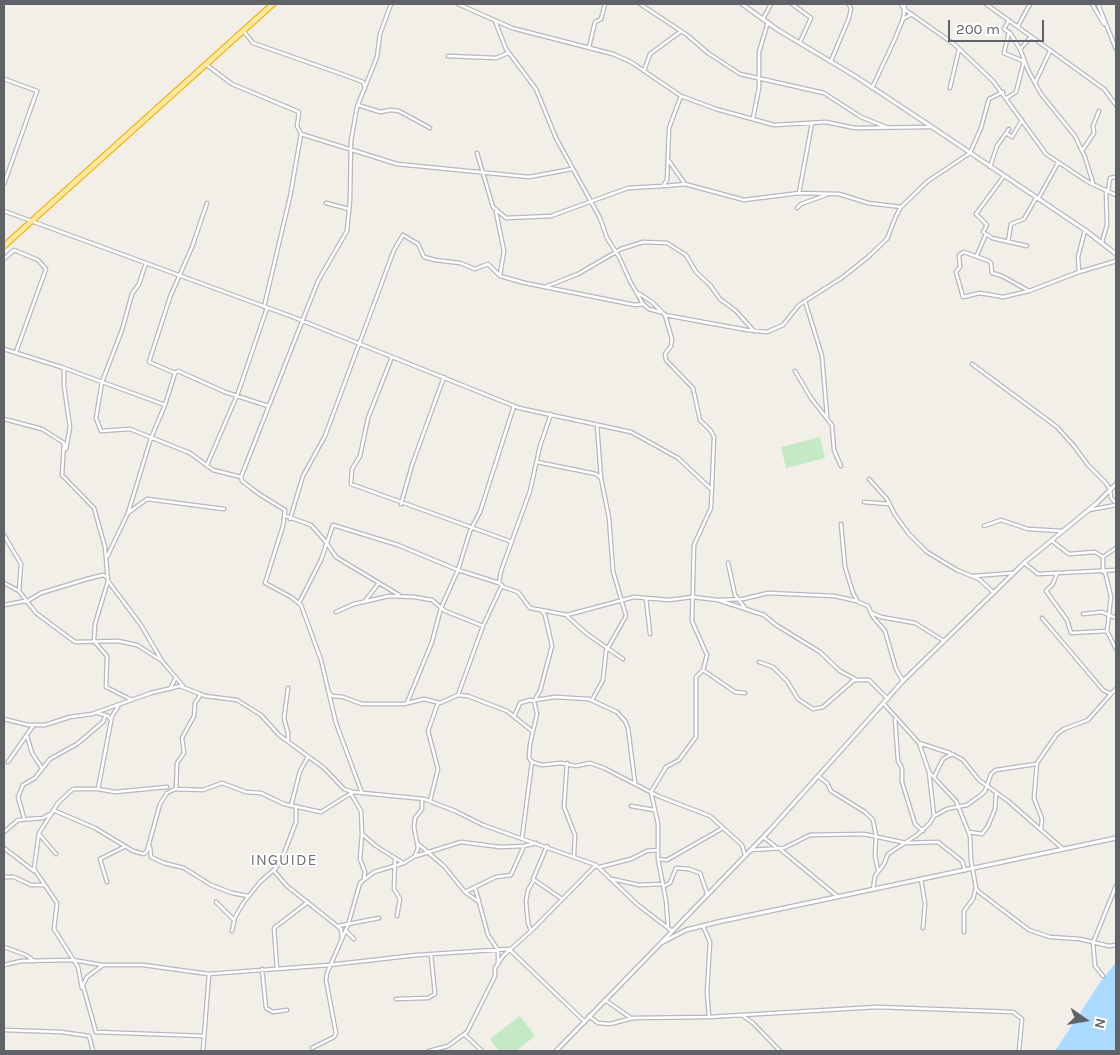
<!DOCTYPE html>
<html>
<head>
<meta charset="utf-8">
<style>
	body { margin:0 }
	#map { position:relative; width:1120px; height:1055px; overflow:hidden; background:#f1efe8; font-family:Karla,sans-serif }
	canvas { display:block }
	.frame { position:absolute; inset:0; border:5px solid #5f6368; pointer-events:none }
	.north { position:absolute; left:1060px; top:995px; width:50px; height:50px; -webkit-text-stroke:4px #fff; paint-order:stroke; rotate:103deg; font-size:14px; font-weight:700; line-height:20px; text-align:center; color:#5f6368 }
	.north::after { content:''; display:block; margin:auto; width:18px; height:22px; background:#5f6368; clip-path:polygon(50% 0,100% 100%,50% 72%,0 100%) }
	.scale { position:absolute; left:948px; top:20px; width:96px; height:22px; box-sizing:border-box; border:2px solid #5f6368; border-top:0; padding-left:6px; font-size:15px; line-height:18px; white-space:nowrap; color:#5f6368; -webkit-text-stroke:4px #fff; paint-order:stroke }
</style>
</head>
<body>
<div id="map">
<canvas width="1120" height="1055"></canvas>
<div class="frame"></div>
<div class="north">N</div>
<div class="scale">200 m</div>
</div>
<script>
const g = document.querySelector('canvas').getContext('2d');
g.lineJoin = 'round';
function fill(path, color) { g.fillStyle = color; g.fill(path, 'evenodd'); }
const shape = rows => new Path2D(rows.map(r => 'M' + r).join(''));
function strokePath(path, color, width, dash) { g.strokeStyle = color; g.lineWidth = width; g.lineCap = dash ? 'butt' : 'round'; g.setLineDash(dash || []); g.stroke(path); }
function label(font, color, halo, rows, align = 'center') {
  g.font = font + ' Karla,sans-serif'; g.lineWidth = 4; g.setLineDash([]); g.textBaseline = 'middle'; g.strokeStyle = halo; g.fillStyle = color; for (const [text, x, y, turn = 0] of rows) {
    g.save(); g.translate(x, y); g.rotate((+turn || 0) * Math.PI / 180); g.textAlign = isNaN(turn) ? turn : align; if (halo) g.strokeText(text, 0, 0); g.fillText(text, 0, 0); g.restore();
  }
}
const green = shape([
	[820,437,825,458,786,468,781,447],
	[520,1016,535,1036,516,1051,499,1051,490,1039]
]);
const water = shape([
	[1116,962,1116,1051,1055,1051,1099,984]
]);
const minor = shape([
	[458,4,512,28,613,54,631,62,681,96,716,109,774,125,826,122,855,128,932,127],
	[640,4,687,35,708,53,740,74,824,93,861,117,886,127],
	[792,4,811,18,800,42],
	[901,4,904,9,954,44,993,81,1046,154,1088,182,1116,195],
	[986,4,1104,89,1116,105],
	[1092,4,1104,24],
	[1098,4,1116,49],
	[763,19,771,4],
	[903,19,912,14],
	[1009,20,1004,29,1010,33,1020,49,1028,70,1041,94,1075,136,1085,157,1093,183],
	[495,21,506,49,536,89,556,138,600,218,607,238,619,257,630,281,643,304,649,309,660,312],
	[1018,26,1030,4],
	[1009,32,1004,53,1023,61],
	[245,33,253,43,347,76,363,82,365,88],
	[589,47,595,22,601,19,605,4],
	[1020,49,1031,37],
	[448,56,496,58,508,53],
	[831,61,849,18,851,9,849,4],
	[208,66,232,84,299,112,297,126,301,134,397,164,529,177,572,169],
	[644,71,650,54,680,32],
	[4,79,37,91,4,184],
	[1035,83,1050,51],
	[872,88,894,41,903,19,905,4],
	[950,88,959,49],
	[1007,98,1016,92,1024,61],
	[358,105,380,112,391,110,399,111,430,128],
	[753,118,759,88,759,52,768,22],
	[1006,133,1012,137,1022,120],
	[1082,151,1094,133,1093,126,1099,111],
	[477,153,493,207,506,218,551,216,628,188,663,186,667,180,669,128,681,96],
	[669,161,685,184],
	[990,167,997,146,1009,129],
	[1004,176,976,214,987,225,983,232,992,238,1027,246],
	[665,186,685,184,744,200,799,193,839,194,868,203,901,207],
	[1108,191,1110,178,1116,177],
	[799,193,812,123],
	[1038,199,1058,163],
	[326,203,349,209],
	[797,208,801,204,826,195],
	[4,211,293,317,519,408,631,432,678,458,710,488],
	[496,212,504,251,500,275],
	[1008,242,1011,224,1024,219,1036,198],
	[1102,242,1107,225,1106,191],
	[977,255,986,234],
	[4,259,14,250,38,260,46,269,16,352],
	[146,263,139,284,132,294,122,330,102,382,96,418,101,431,130,429,190,453,213,470,241,477,318,281,347,231,350,200,351,141,357,107,377,57,380,34,391,4],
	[1079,272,1078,257,1085,230],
	[545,287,578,274,621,249,643,242,667,243,686,255,696,272,710,285,720,299,736,311,754,331],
	[1029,291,1002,276,992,273,991,263,989,261,964,252,959,255,960,267,956,272,963,297,980,293,1003,297,1029,291,1079,272,1116,261],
	[638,293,652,302,665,315,672,339,671,346,665,354,666,360,693,388,700,420,711,431,714,437,711,508,694,545,692,621,707,655,703,670,735,692,745,693],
	[805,301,822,356,827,416],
	[264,307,290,197,301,134],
	[665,315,747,330,767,332,783,325,799,305,843,277,868,257,887,239,896,216,901,207,928,181,970,153,981,128,989,99,1003,92],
	[4,349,64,368,64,386,70,427,66,449],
	[392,357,368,418,360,456,352,469,351,484,512,542],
	[972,364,1057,427,1074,446,1088,465,1105,482,1110,489,1111,498,1116,503],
	[64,368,165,405,151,438,128,513],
	[795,371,811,398,832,425,834,450,841,466],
	[175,373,149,362,170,297,192,247,207,203],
	[165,405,175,373,178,371,225,392,268,406],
	[551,414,540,446,530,491,501,571,499,583,503,587,518,592,530,608,567,615,634,597,669,600,692,597,718,600,764,615,776,625,820,652,840,671,857,680],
	[4,419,42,429,64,443,62,475,94,508,105,547,108,581,141,625,162,661],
	[597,425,601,478],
	[537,462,596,474,601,478,609,518,613,571,626,616,606,651,603,680,592,700],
	[207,465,238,393,267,308],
	[241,477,242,481,259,494,285,510,283,526,265,583,291,597,301,605,321,660,336,723,362,793],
	[869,479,887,499,895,515,909,534,927,552,957,570,979,579,994,593],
	[864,502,889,504],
	[401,504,412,465,444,377],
	[1089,510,1116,505],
	[286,516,311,525,326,542,336,557,399,595],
	[290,519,303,476,325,436,394,250,403,235,418,244,424,257,435,260,460,263,475,269,488,264,500,276,525,283,635,305,643,304],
	[841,524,845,567,853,593,858,602,868,606,873,617,885,631,896,669,903,681],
	[984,526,1001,520,1028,529,1062,531],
	[4,535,21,564,19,591,36,613,75,642,118,641,137,645,162,661,183,686],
	[1052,541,1069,554,1095,552,1103,557],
	[107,557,128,513,147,499,224,509],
	[728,563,735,595,745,608],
	[1024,563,1038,574,1116,570],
	[1103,572,1103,557,1116,548],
	[1105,572,1111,597,1107,631,1116,649],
	[1057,573,1053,584,1046,591,1067,620,1071,633,1107,631],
	[974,576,1013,573],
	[108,581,95,624,94,641,107,656,106,687,132,700],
	[4,583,19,591],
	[646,598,650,634],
	[719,600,743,599,768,593,834,596,857,601],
	[365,601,379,583],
	[26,602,41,593,87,579,103,575,108,578],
	[299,603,321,560,333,525,398,545,458,570,499,583],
	[4,605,25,601],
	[336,612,354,604,389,596,414,597,432,600,445,611,483,626,502,585],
	[872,613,881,617,915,623,944,641],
	[1083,614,1102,612,1116,618],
	[567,616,587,634,623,659],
	[1042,618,1103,690,1111,694,1116,689],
	[759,662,773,667,787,681,798,699,813,709,823,707,854,680,869,680,888,699],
	[170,689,175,679],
	[328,691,332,696,343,697,362,704,404,704,424,699,440,703,458,695,468,696,507,711,532,731],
	[458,695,483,626],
	[535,700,555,697,589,699,617,712,625,721,628,728,635,783],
	[407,703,432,642,441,608,458,570,470,531,480,512,514,406],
	[118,707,112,716,98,789,115,792,167,787],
	[98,713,108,716,111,720],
	[514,717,520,703,530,700,534,701],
	[4,719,28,725,45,725,70,717,92,714,151,693,180,686,205,696,237,700,261,715,279,735,324,768,344,789,353,792,424,799,455,811,483,825,596,865,638,905,672,931],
	[895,719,898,761,902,768,902,782,915,824,923,831],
	[27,736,32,753,42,768],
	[288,741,288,733,284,718,288,688],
	[919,743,950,753],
	[8,762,33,726],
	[532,762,542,765,561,763,576,766,590,763,604,768,658,796,710,816,742,845,745,855],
	[567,763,564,807,575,835,574,855],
	[929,772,956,801,970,836,971,860,976,888,979,892,1029,930,1050,937,1080,939,1109,946,1116,945],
	[818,776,827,783,831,791,865,812,873,820,876,836,875,856,878,870],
	[934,777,943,759,952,754,963,760,979,780,1008,801,1063,849],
	[176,789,177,763,184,753,182,738,194,716,195,703,201,694],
	[351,794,361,811,362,834,376,846,403,863],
	[430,801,438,769,428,731,438,703],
	[291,806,300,771,308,757],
	[631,806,654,810],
	[53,810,95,828,133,851,144,854,147,851,160,804,167,793,175,789,203,790,222,783,246,792,261,793,284,804,321,812,353,792],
	[934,816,947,809,967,805,981,795,985,791,991,774,996,770,1036,764],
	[24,818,18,797,23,785,35,778,50,759,77,744,103,722,106,715],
	[1041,829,1042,819,1034,798,1037,763,1057,734,1064,729,1088,720,1111,694],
	[4,832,18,820,43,818,52,813],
	[969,832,982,834,988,826,995,809,996,793],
	[39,834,56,854],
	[362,834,360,859,365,872,364,878],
	[763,837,776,847],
	[522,838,532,762,529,758,530,744,537,714,534,701,540,691,552,646,545,615,541,610],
	[417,843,444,866,465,892,479,902,488,935,498,950,498,962],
	[547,846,533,879,562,899],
	[150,847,151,857,164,863,184,868,211,885,232,893,248,896],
	[4,848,34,871],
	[780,849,837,896],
	[750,850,784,848,810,835,864,834,906,843,938,842,962,861,965,870],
	[416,856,461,842,500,847,524,846],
	[395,858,394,889,400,899,397,916],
	[658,859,667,860,723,828],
	[600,867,631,859,647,851,658,850],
	[274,871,287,886,341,929,342,938],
	[4,877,14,877,31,885,44,885],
	[612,879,639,885,663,884],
	[921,879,925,904,923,928],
	[107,882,100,859,124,847],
	[664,886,670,883,676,868,689,869,700,873,707,893],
	[475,888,479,901],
	[873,889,875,876,884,864,888,854,917,835,930,823,934,816,929,772,919,743,884,704],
	[465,892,496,877,511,875,524,846,536,843],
	[216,902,234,920],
	[338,926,379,918],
	[668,926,666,901,658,859,658,824,651,792,666,767,679,760,696,737,696,677,703,670],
	[703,926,710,942,707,992,709,1017],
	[232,931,235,917,244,902,260,882,276,868,285,851,296,822,296,806],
	[346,931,354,939],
	[531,931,528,923,526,901,528,890,534,880],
	[964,932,964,911,973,899,976,888],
	[4,947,26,955,34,961],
	[4,965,21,961,73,960,102,965,143,965,209,974],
	[277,968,274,928,308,902],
	[262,969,266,1008,273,1012,287,1010],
	[1103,976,1095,966,1093,943,1116,886],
	[83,985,87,977,103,965],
	[83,986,96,1032,204,1036],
	[82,988,78,967,54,929,57,903,34,869,39,833,58,803,73,789,98,789],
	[396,999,428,998,435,994,431,955],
	[605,1000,631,1018],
	[589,1016,598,1023,610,1024,633,1018,709,1017,877,1007,1013,1012,1022,1019,1019,1051],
	[743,1016,753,1023,780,1051],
	[4,1030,61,1032,89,1036,93,1051],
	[464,1034,482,1051],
	[312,1048,334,1037,336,1033,326,980,327,973,348,925,360,883,374,872,404,863,415,856,418,848,414,827,415,818,422,809,422,799],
	[203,1051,209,974,329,965,417,955,509,949,584,1021],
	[429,1051,448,1046,467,1032,495,976,495,968,503,956,531,931,596,865]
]);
const tertiary = shape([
	[742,4,778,30,855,76,932,127,1085,230,1116,254],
	[661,943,770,830,903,681,1024,563,1097,503,1116,484],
	[556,1051,661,943,686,930,718,922,1116,838]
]);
const trunk = shape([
	[4,246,273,4]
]);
const neighbourhoodNames = [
	["INGUIDE",284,860]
];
fill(green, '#c5e8c5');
fill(water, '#aadaff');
strokePath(minor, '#b5b8bc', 5);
strokePath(tertiary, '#b5b8bc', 5.5);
strokePath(trunk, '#f9ab00', 7);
strokePath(minor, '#fff', 2.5);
strokePath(tertiary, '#fff', 3);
strokePath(trunk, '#feeaa1', 4.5);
g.letterSpacing = '1px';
label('16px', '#70757a', '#fff', neighbourhoodNames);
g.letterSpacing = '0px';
</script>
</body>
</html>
